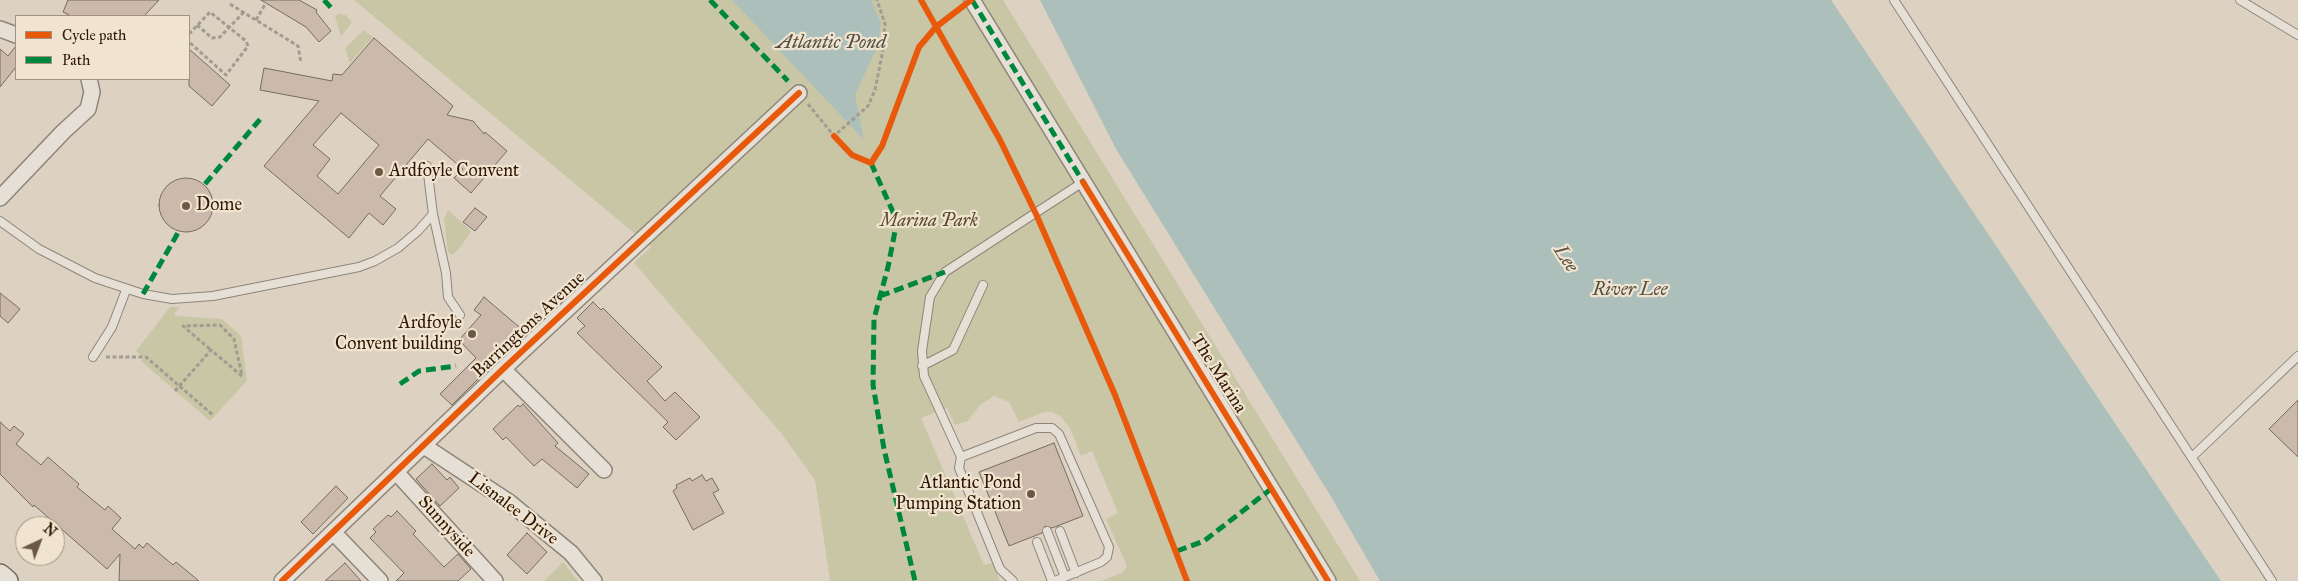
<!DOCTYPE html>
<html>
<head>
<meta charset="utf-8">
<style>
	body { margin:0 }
	#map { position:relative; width:2298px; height:581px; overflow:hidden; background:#ddd2c2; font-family:"IM FELL Great Primer",serif }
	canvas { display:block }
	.legend { position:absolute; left:15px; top:15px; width:175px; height:65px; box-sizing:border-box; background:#f0e4d0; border:1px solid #a2927e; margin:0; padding:6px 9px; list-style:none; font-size:15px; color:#2e1702 }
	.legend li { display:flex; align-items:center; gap:10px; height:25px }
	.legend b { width:25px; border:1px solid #a2927e }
	.north { position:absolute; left:15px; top:516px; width:50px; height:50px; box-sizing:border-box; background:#f0e4d0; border:1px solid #a2927e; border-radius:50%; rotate:43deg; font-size:14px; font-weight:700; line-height:20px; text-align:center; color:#2e1702 }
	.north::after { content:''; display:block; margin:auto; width:18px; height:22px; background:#6b5845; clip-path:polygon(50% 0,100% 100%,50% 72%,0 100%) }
</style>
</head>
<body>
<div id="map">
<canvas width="2298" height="581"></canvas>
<ul class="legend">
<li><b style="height:6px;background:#e8590c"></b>Cycle path</li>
<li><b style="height:6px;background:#00873e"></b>Path</li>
</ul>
<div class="north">N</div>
</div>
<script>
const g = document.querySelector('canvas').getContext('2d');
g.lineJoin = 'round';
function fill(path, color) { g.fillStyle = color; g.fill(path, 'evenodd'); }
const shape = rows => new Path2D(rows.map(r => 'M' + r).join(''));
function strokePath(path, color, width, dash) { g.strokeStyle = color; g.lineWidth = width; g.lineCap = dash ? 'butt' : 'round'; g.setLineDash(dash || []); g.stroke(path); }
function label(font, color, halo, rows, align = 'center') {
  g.font = font + ' "IM FELL Great Primer",serif'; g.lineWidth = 4.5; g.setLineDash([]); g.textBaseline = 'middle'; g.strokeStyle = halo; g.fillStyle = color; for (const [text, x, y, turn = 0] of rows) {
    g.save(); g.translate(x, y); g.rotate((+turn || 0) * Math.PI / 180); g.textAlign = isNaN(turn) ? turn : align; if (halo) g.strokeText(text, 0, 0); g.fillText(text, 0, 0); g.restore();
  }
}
const green = shape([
	[354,0,1003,0,1360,581,1101,581,1123,572,1127,566,1106,519,1118,513,1092,451,1081,456,1070,428,1060,416,1052,412,1044,412,1019,422,1009,402,994,396,980,405,968,421,955,425,947,408,921,418,984,565,992,563,1000,581,830,581,815,480,781,433,634,263,651,247],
	[339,14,346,15,352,22,341,37,335,16],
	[364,30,373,37,350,63,345,48],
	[448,210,471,231,462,245,453,255,448,252,444,219],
	[170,307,180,307,174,314,176,316,222,319,241,336,247,381,210,421,141,361,144,358,136,351],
	[563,562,578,581,544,581]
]);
const water = shape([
	[732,0,871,0,881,23,877,47,855,95,864,140],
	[1040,0,1831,0,2221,581,1380,581,1330,495,1116,149]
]);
const building = shape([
	[68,0,159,0,144,16,71,16,63,12,68,0],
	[261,0,299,0,317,10,316,12,331,31,319,42,306,27,261,0],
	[374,38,453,106,447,115,473,121,484,134,485,132,507,151,471,193,454,178,463,169,428,139,380,196,396,209,383,225,369,213,349,238,264,166,319,101,260,90,264,68,332,81,333,74,342,75,374,38],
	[341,113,379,145,338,194,317,176,330,159,313,145,341,113],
	[16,46,16,67,0,87,0,49,8,56,16,46],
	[189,49,230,85,212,106,189,86,189,49],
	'159 205a27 27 0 1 1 54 0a27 27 0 1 1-54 0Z',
	[475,208,487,217,475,231,463,222,475,208],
	[0,293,20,309,8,323,0,316,0,293],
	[484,297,525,332,452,405,440,394,476,358,459,340,481,315,474,310,484,297],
	[593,302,601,310,603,308,662,367,647,381,665,401,675,392,700,417,676,440,663,427,668,422,577,333,585,326,577,318,593,302],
	[2298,400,2298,457,2269,429,2298,400],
	[523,404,558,443,555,446,589,474,577,488,542,459,534,466,506,437,503,440,493,429,518,405,520,407,523,404],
	[0,422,10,431,14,426,24,434,16,444,41,465,48,457,79,484,77,487,105,510,108,506,121,518,112,529,135,549,139,544,143,548,147,543,173,565,176,562,199,581,119,581,120,554,107,569,34,505,33,507,0,474,0,422],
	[1054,443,1083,516,1052,528,1045,526,1042,533,1009,546,979,472,1054,443],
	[432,464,447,480,450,477,459,488,440,506,416,479,432,464],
	[702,475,706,481,712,478,719,490,713,493,724,513,693,530,673,491,677,488,676,485,690,478,692,481,702,475],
	[336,486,348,498,313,534,301,522,336,486],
	[397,511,416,531,413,534,444,567,458,554,471,569,458,581,396,581,404,573,370,538,376,532,373,529,388,515,391,517,397,511],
	[527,533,547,552,527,574,507,555,527,533],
	[345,563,361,581,325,581,345,563]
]);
const path = shape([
	[230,4,298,46,301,63],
	[256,20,266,3],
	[197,25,212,38,220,37,244,12],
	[189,34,210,12,246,41,248,46,226,75,189,42],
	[808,104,834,136,868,106,875,90,883,50,885,24,877,0],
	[106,357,146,357,214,416],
	[175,391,211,350,242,376,234,339,220,325,183,326,211,350]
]);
const lane = shape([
	[1894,0,2272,581],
	[2240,0,2298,35],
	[427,166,433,214,446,273,448,297,460,315],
	[0,221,39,249,95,278,143,294,172,299,213,296,359,267,375,261,398,248,418,231,433,214],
	[93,357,112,327,126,290],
	[922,366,953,350,983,285],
	[2193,456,2298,356],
	[961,457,1036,428,1052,428,1059,434,1109,547,1107,557,1101,562,1055,581],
	[1047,531,1065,577],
	[1060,531,1076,573],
	[1037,542,1052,581],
	[1013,581,1000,569,959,468,961,457,924,376,922,351,930,297,945,272,1083,182]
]);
const street = shape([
	[972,0,1328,581],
	[0,29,16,35],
	[0,198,63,132,88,109,92,92,89,79],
	[503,369,604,470],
	[424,446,509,502,571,553,594,581],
	[397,473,495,581],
	[334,533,380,581],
	[282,581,503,369,799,93]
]);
const secondary = shape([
	[0,575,7,581]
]);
const quiet = shape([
	[324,0,334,11],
	[710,0,788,81],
	[972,0,1085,185],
	[871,163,897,221,888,267,874,319,873,385,884,449,915,581],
	[205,184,262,117],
	[143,294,179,231],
	[880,296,945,272],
	[400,384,419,371,456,366],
	[1177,551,1204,541,1271,489]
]);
const cycleway = shape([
	[921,0,1000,140,1036,214,1115,395,1187,581],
	[834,136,852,155,871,163,882,146,919,47,936,27,971,0],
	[1083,182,1328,581],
	[282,581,503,369,799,93]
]);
const markers = [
	[379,172,5,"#6b5845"],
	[186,206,5,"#6b5845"],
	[472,334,5,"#6b5845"],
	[1031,494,5,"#6b5845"]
];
const poiNames = [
	["Ardfoyle Convent",389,172],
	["Dome",196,206],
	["Ardfoyle",462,324,"right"],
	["Convent building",462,345,"right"],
	["Atlantic Pond",1021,484,"right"],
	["Pumping Station",1021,505,"right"]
];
const parkNames = [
	["Marina Park",929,222]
];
const streetNames = [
	["Barringtons Avenue",529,325,-43],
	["The Marina",1218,374,58],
	["Lisnalee Drive",513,509,37],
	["Sunnyside",446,527,48]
];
const waterNames = [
	["Atlantic Pond",831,43],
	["Lee",1565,259,57],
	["River Lee",1630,290]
];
fill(green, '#c9c6a5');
fill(water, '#adbfba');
fill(building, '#cbbaab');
strokePath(building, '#756c60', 1);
strokePath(lane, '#8e8579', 10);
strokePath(street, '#8e8579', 18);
strokePath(secondary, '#756c60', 24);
strokePath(path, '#a19b92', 3, [4, 2.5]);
strokePath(lane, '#e5dfd6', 8);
strokePath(street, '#e5dfd6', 15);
strokePath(secondary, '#e5dfd6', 21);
strokePath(quiet, '#00873e', 5, [10, 5]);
strokePath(cycleway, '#e8590c', 6);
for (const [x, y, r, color] of markers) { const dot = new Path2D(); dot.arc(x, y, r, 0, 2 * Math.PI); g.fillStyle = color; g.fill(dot); strokePath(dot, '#f0e4d0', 2); }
label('18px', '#2e1702', '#f0e4d0', poiNames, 'left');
label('italic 18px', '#57492c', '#f0e4d0', parkNames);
label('18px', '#2e1702', '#f0e4d0', streetNames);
label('italic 19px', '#534f41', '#f0e4d0', waterNames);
</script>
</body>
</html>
